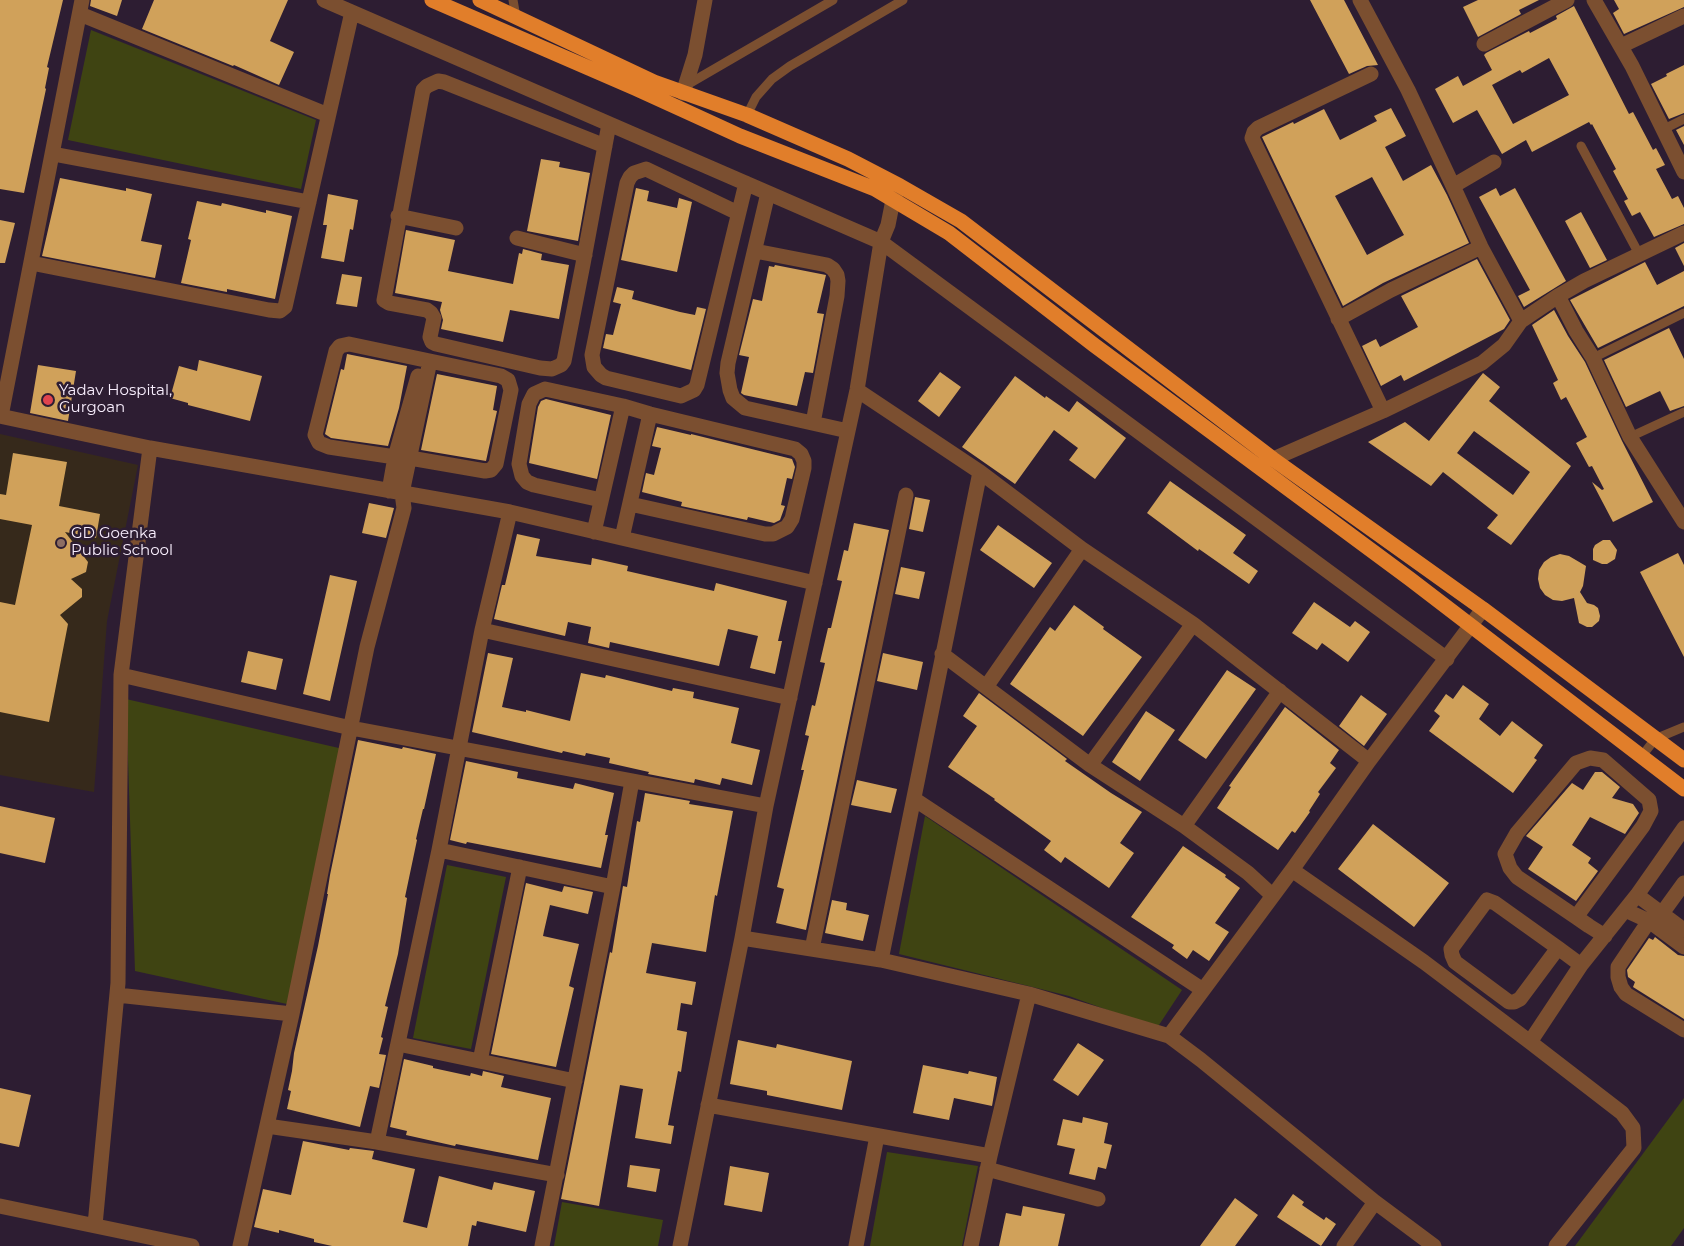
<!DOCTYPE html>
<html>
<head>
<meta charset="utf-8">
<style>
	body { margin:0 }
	canvas { display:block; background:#2d1d32 }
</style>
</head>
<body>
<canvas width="1684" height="1246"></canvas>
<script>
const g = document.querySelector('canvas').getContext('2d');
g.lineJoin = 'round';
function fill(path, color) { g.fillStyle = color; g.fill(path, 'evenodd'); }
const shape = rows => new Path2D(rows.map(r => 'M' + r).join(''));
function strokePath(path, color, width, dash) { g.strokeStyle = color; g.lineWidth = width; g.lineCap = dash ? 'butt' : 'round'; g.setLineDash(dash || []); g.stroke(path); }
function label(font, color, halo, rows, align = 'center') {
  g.font = font + ' Montserrat,sans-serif'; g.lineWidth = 5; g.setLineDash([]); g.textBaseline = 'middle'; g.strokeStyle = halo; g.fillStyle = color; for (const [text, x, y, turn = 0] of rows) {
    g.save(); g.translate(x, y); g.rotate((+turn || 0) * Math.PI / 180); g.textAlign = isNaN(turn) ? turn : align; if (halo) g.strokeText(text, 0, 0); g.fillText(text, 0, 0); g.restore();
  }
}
const education = shape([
	[0,434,138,465,107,621,94,792,0,775]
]);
const green = shape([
	[91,30,316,120,301,189,68,140],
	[126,699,343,749,287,1004,135,971],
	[925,816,1182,990,1157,1028,1069,996,899,954],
	[447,865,506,877,471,1049,413,1038],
	[1684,1098,1684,1228,1671,1246,1575,1246],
	[887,1152,978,1166,962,1246,870,1246],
	[562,1202,663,1220,658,1246,554,1246]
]);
const building = shape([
	[0,0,63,0,47,67,49,68,45,88,46,89,24,193,0,189],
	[91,0,122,0,117,16,90,6],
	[154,0,288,0,270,41,294,52,279,85,234,65,233,66,142,29],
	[1310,0,1344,0,1378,65,1367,66,1349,74],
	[1478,0,1539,0,1519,10,1521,14,1478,37,1463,7],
	[1614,0,1684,0,1684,7,1624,34,1613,13,1619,9],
	[1574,6,1629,114,1633,112,1653,150,1656,148,1665,165,1656,169,1672,199,1678,196,1684,208,1684,224,1654,237,1640,212,1632,216,1624,201,1628,199,1613,171,1616,169,1592,124,1591,125,1589,122,1532,152,1526,140,1502,154,1477,110,1453,123,1435,89,1458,76,1463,86,1492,70,1484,55,1486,53,1529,31,1530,33,1557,19,1556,16],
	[1549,58,1569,95,1513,124,1492,85,1520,70,1522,73],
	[1684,65,1684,113,1669,119,1651,84,1667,76,1666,74],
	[1391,108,1406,136,1385,147,1403,181,1431,165,1447,195,1469,243,1383,283,1343,306,1262,137,1293,122,1294,124,1324,109,1340,140,1377,121,1374,116],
	[1372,177,1404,235,1367,255,1335,196],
	[1684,126,1684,145,1676,130],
	[541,159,560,162,559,167,590,173,578,241,527,231],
	[60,178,126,191,126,188,152,194,141,241,162,245,155,278,42,256],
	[636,188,649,191,647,201,677,208,679,198,692,202,677,272,621,260],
	[1496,188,1500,196,1515,188,1566,281,1524,307,1518,296,1530,290,1479,197],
	[328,194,358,200,353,230,350,229,344,262,321,258,327,225,323,225],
	[197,201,221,206,222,203,266,213,266,210,292,216,275,299,227,289,227,292,181,283,191,240,188,239],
	[1581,212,1607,260,1590,268,1565,221],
	[0,220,15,223,5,263,0,263],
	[406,230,455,240,448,271,513,284,519,253,522,254,523,249,542,254,541,260,569,265,559,319,510,310,503,342,441,329,443,320,440,310,442,302,395,293],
	[1684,243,1684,266,1675,248],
	[1477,259,1510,320,1504,329,1404,381,1401,375,1381,386,1362,346,1376,339,1380,347,1418,327,1401,296],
	[1645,262,1657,285,1684,271,1684,306,1598,348,1570,300],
	[775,265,826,275,817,313,824,314,813,373,805,372,797,406,744,395,741,393,749,357,739,355,753,299,762,301,769,266,774,267],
	[342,274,362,277,357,307,336,304],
	[617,287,634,291,632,299,680,312,695,315,697,307,706,309,691,370,603,348,606,334,613,335,621,304,613,302],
	[1554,310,1568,336,1585,362,1622,441,1653,502,1613,522,1592,482,1602,490,1604,489,1592,466,1589,467,1576,443,1587,437,1566,397,1561,400,1553,383,1558,380,1532,325],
	[1669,328,1684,359,1684,406,1670,411,1660,391,1626,407,1604,360],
	[347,354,407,366,399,408,388,446,331,438,325,434,341,369,344,370],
	[199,360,262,376,250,421,188,405,188,403,170,398,179,366,197,371],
	[38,365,76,371,68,421,30,413],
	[940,372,961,387,939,417,918,401],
	[1483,373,1500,387,1489,401,1571,466,1511,545,1487,528,1498,515,1443,472,1431,486,1368,442,1405,422,1429,441],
	[1474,431,1530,472,1513,495,1457,453],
	[437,374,497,386,493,410,497,411,486,461,421,450],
	[1015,376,1045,398,1046,396,1069,412,1077,401,1126,438,1095,479,1069,460,1078,448,1054,430,1015,484,962,447],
	[546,399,611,415,597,479,529,463,538,407,541,401],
	[657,427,691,435,691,434,792,459,795,467,792,479,787,478,781,505,785,506,780,520,774,523,748,517,747,520,681,506,682,502,642,492,646,473,654,475,661,448,652,446],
	[13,453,67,462,59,506,100,514,96,538,65,532,88,562,86,572,71,579,82,589,82,597,60,615,68,624,49,722,0,712,0,602,15,605,32,525,0,519,0,494,6,495],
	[1170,481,1246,535,1233,553,1258,571,1249,584,1199,549,1198,551,1147,513],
	[915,497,930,500,923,532,909,529],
	[369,503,394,508,386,538,362,533],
	[854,523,889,530,806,930,776,923,784,889,777,887,804,770,801,770,809,736,805,735,812,705,815,706,825,663,820,662,828,628,831,628,842,581,837,580,844,550,848,551],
	[998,525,1052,563,1034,588,980,550],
	[517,534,540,539,536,556,591,565,592,558,628,566,627,571,714,591,716,583,787,601,778,641,782,641,775,674,750,668,758,636,728,629,719,666,610,642,609,648,588,643,591,627,568,622,565,636,494,619,502,585,505,585],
	[1603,540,1610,540,1617,550,1615,559,1607,564,1602,564,1593,560,1593,549,1595,545],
	[1678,553,1684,565,1684,657,1640,572],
	[1560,554,1569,556,1586,566,1583,586,1580,592,1587,603,1594,605,1598,608,1600,616,1599,621,1592,627,1587,627,1579,623,1574,598,1562,601,1553,600,1545,595,1540,588,1538,579,1539,570,1544,562,1551,557],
	[901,567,925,572,919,599,895,594],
	[330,575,357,581,330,701,303,694],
	[1314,602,1350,627,1355,621,1370,632,1348,662,1322,643,1317,650,1292,633],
	[1074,605,1104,627,1103,629,1142,657,1083,736,1010,684,1050,627,1055,631],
	[248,651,283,659,276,690,241,682],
	[488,653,513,658,502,707,526,712,526,710,570,721,581,673,605,678,606,675,672,691,673,688,694,692,693,698,739,708,731,743,760,750,752,785,722,778,720,785,695,779,694,783,648,774,649,772,609,763,610,758,586,753,585,756,563,751,562,753,472,732],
	[883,653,923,662,917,690,877,681],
	[1227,670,1256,689,1206,759,1178,740],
	[1463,685,1489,704,1479,719,1500,736,1512,721,1543,745,1534,758,1537,760,1513,793,1429,731,1440,716,1434,711,1446,694,1453,699],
	[979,693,1067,759,1065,761,1111,793,1142,812,1120,843,1134,853,1109,888,1065,857,1061,863,1044,850,1051,841,994,800,995,799,948,767,977,726,963,716],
	[1361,695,1387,714,1364,746,1339,726],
	[1285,707,1339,750,1330,763,1336,768,1318,792,1320,794,1309,811,1310,812,1295,833,1292,831,1278,850,1217,808,1231,787,1229,786],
	[1146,711,1175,730,1140,781,1112,762],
	[358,740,402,749,403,747,436,754,424,809,423,809,416,839,417,840,405,897,407,898,398,954,385,1006,388,1007,381,1037,383,1038,379,1054,386,1055,379,1088,370,1086,360,1127,287,1109,291,1091,288,1090,292,1071,294,1053,318,946,328,894,327,894,330,875],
	[466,761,518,772,517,778,573,789,575,783,614,793,605,835,608,835,601,868,467,842,466,844,450,840],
	[1595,772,1602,772,1620,787,1612,798,1633,804,1639,813,1625,834,1590,817,1572,845,1591,858,1588,863,1598,871,1576,901,1528,869,1543,847,1526,836,1572,783,1583,790],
	[857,780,897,789,891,813,851,805],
	[645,793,690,801,689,804,733,811,717,896,715,895,706,952,652,943,646,973,696,982,692,1005,681,1003,677,1030,687,1032,681,1072,678,1071,668,1125,674,1126,671,1144,635,1138,643,1089,620,1085,599,1206,561,1199,610,952,612,953,623,886,627,887,637,821,640,822],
	[0,806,55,818,45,863,0,853],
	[1373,824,1449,883,1414,927,1338,869],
	[1183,846,1226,875,1225,877,1240,888,1215,923,1229,932,1209,961,1193,950,1187,959,1172,948,1174,945,1131,917],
	[526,883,562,892,564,886,593,892,588,914,550,905,544,931,543,936,579,944,569,986,574,988,556,1067,491,1054],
	[832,900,847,903,846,910,869,915,863,941,825,933],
	[1655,937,1678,955,1684,956,1684,1019,1633,987,1635,982,1628,977,1627,970,1649,938,1653,940],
	[738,1040,776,1048,777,1044,852,1061,842,1110,767,1095,767,1091,730,1084],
	[1078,1043,1104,1060,1078,1096,1053,1080],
	[404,1059,433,1066,433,1068,470,1076,471,1073,482,1076,483,1071,504,1076,501,1087,551,1098,538,1160,456,1144,455,1146,406,1135,407,1131,390,1127],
	[923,1065,968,1074,969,1071,997,1077,992,1106,954,1098,949,1120,913,1113],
	[0,1088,31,1095,19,1147,0,1143],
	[1083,1117,1108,1123,1104,1143,1112,1145,1106,1169,1098,1167,1095,1180,1069,1174,1075,1149,1057,1145,1063,1119,1082,1123],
	[303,1141,349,1150,350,1148,374,1151,372,1159,415,1169,403,1222,427,1228,439,1176,492,1190,494,1182,535,1191,526,1232,477,1221,476,1226,472,1225,468,1246,332,1246,314,1242,314,1239,279,1230,279,1233,254,1227,263,1189,291,1195],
	[630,1165,660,1169,656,1192,627,1187],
	[730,1166,769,1173,762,1212,724,1205],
	[1293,1194,1304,1202,1302,1205,1324,1220,1326,1217,1336,1224,1321,1246,1277,1217],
	[1235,1198,1258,1215,1235,1246,1200,1246],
	[1023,1206,1065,1214,1058,1246,999,1246,1006,1213,1021,1216]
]);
const service = shape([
	[513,0,516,17],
	[685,86,833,0],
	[747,115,756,97,772,79,790,66,903,0],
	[1664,129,1684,119],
	[1581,146,1639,254],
	[1593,358,1684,313],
	[1630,437,1684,412],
	[1642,756,1655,739,1684,727]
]);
const minor = shape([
	[324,0,881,242,1447,659],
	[1360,0,1408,90,1453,186,1494,162],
	[1594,0,1632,66,1684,172],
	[80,14,328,115],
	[1484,44,1567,0],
	[1621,46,1684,16],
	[1371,74,1258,128,1254,132,1252,138,1383,411],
	[605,146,444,82,438,81,427,86,423,90,384,300,389,303,427,310,431,313,434,318,430,337,432,342,436,344,540,368,552,369,561,365,564,361,583,264,609,124],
	[53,154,309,202],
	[1453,186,1481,247,1521,321],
	[768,193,728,363,727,373,730,390,733,398,745,408,848,431],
	[738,213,646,169,634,173,630,177,627,183,592,355,594,367,601,375,606,378,681,396,694,390,697,385,746,183],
	[398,216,456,228],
	[517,238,585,255],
	[755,251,827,265,833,269,837,275,838,281,837,296,813,423],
	[31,263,269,310,280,311,285,307,352,12],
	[1558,296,1576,331,1593,358,1630,437,1684,522],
	[1338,319,1391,290,1481,247],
	[857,390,980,472,1082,549,1193,624,1369,761],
	[0,416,150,448,510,512,815,583],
	[1,416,82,0],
	[395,457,329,447,319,443,315,435,336,351,340,346,349,344,501,376,508,380,511,390,496,464,491,470,485,471,410,458],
	[1273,459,1383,411,1482,363,1504,345,1521,321,1558,296,1584,281,1684,233],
	[389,491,395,457,418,376],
	[601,500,534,485,527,482,522,476,519,464,529,404,534,394,545,389,623,406,650,414,795,449,801,454,804,461,804,468,792,519,787,527,773,534,765,534,630,504],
	[594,532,623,406],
	[622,538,650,414],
	[482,630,790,698],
	[942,654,1090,765,1184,826,1248,873,1272,895],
	[121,675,351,728,766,806],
	[986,687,1082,549],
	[1090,765,1193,624],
	[914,799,1203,990],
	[1184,826,1280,691],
	[439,850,613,887],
	[1292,870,1424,962,1530,1042,1622,1113,1633,1128,1634,1148,1556,1246],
	[1637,895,1684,930],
	[1625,910,1649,921,1684,947],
	[1663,912,1684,883],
	[1576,917,1643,826,1651,811,1649,800,1603,760,1590,758,1576,763,1517,833,1505,854,1510,868,1517,877,1576,917,1589,926,1605,936],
	[1649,921,1618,967,1618,977,1621,987,1626,994,1684,1030],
	[742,938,881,960,1029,994,1169,1036,1201,1060,1375,1202,1434,1246],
	[1558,948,1520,999,1514,1002,1509,1002,1455,962,1452,955,1451,949,1487,900,1495,903,1558,948,1581,965],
	[812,949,906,495],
	[881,960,980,472],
	[117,995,292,1014],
	[1169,1036,1292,870,1369,761,1483,609],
	[1530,1042,1581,965,1637,895,1684,828],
	[398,1044,575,1081],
	[480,1061,520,867],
	[708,1105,990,1156],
	[267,1126,377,1142,557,1175],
	[377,1142,439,850,482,630,510,512],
	[987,1169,1098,1199],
	[0,1206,192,1246],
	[95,1225,118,983,121,675,150,448],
	[240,1246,292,1014,367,647,404,508,402,493,430,361],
	[542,1246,613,887,632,781],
	[680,1246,742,938,766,806,857,390,881,242,888,225,893,200,898,188],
	[856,1246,877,1136],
	[971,1246,990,1156,1029,994],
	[1344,1246,1375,1202]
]);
const tertiary = shape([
	[683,93,695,55,705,0]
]);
const trunk = shape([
	[432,0,635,88,740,136,875,189,949,233,1094,345,1410,579,1684,789],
	[480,0,654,82,747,115,848,159,900,186,961,221,1273,459,1483,609,1684,760]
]);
const markers = [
	[48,400,6,"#e0444e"],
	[61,543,5,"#8d6e63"]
];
const poiNames = [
	["Yadav Hospital,",59,391],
	["Gurgoan",59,408],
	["GD Goenka",71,534],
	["Public School",71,551]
];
fill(education, '#36291b');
fill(green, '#3f4412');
fill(building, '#d0a15a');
strokePath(service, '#7b4f30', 9);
strokePath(minor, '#7b4f30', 15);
strokePath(tertiary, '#7b4f30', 15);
strokePath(trunk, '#e17e2a', 15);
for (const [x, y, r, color] of markers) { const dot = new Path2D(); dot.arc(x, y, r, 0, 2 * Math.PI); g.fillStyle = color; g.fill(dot); strokePath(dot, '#2d1d32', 2); }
label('15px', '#f9effe', '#2d1d32', poiNames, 'left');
</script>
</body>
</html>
